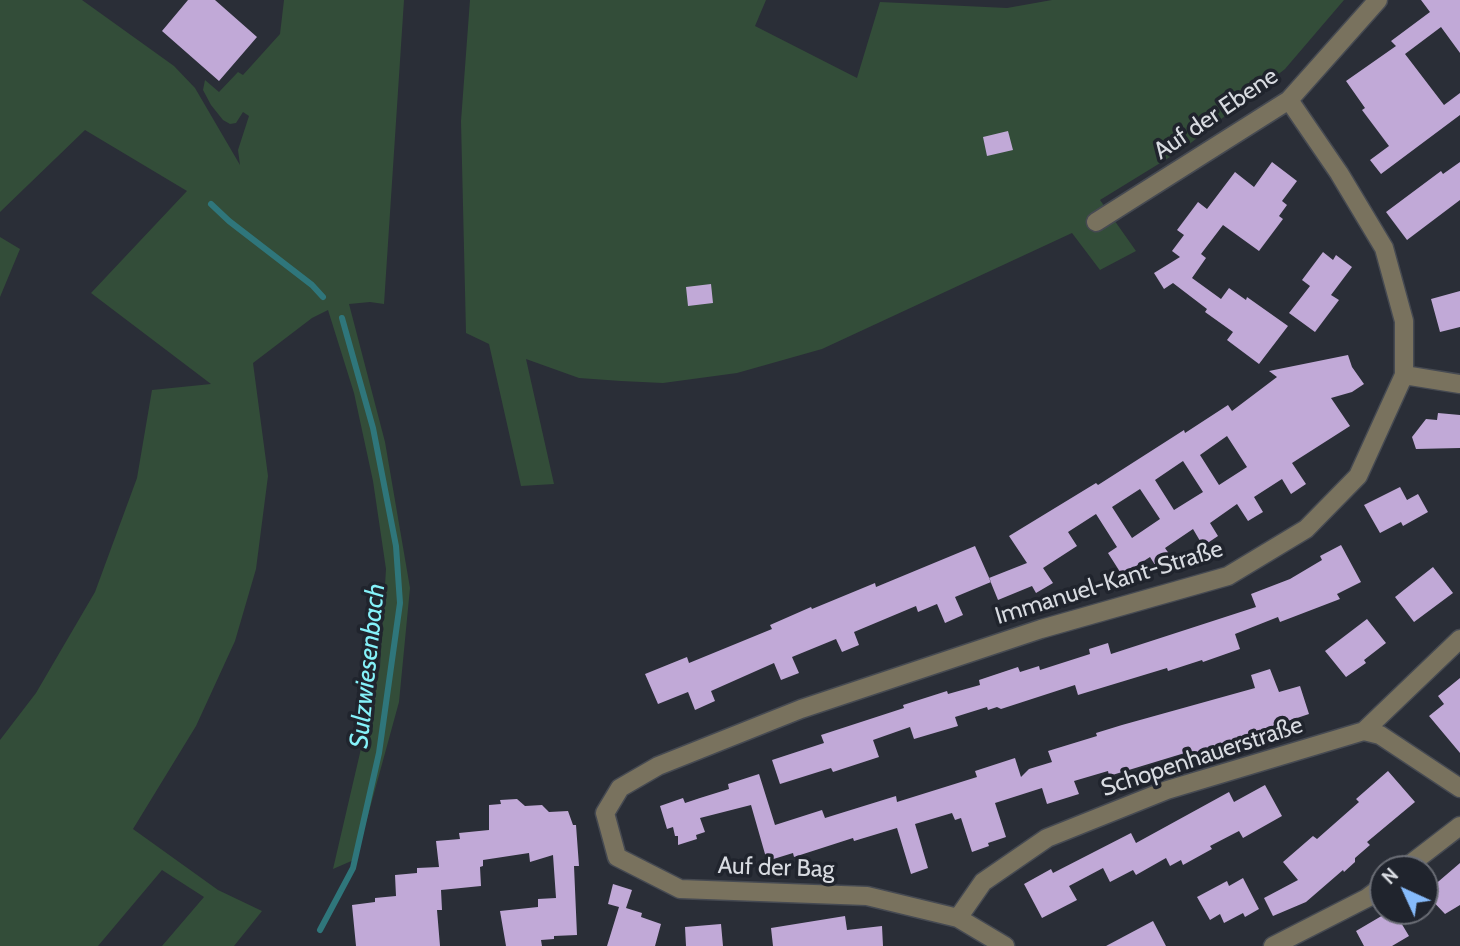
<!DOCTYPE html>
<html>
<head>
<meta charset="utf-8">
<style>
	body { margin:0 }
	#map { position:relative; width:1460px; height:946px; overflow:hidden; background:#2a2e37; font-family:Cabin,sans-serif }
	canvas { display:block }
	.north { position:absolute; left:1369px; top:855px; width:70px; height:70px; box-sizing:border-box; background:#20242d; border:2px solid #6a6d75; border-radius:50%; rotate:315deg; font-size:19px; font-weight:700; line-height:28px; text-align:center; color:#d8dbe1 }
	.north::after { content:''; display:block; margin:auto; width:24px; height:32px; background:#86bbfb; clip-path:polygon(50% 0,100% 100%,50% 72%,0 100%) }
</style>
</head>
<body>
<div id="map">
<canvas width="1460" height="946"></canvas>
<div class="north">N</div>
</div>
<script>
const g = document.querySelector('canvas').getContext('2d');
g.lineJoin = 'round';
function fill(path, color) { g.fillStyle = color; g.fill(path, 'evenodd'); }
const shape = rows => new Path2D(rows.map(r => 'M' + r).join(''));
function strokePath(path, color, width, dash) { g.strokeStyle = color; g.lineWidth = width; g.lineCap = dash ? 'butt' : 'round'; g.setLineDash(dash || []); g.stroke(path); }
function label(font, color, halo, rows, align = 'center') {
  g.font = font + ' Cabin,sans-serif'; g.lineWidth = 7; g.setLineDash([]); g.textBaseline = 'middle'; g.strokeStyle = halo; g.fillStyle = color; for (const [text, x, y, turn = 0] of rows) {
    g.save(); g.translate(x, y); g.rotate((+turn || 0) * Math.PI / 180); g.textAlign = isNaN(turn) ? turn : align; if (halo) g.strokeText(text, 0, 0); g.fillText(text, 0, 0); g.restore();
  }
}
const green = shape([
	[0,0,82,0,174,66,195,88,240,165,238,150,249,116,243,112,236,123,230,124,223,120,211,105,203,90,205,80,219,92,238,72,243,75,280,34,284,0,404,0,384,304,370,302,349,304,385,442,410,588,399,702,356,859,333,869,380,667,386,569,373,481,354,393,328,310,312,318,253,363,268,476,256,569,235,641,196,726,133,829,218,890,262,911,234,946,162,946,204,897,162,870,98,946,0,946,0,740,36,693,95,592,137,478,152,390,211,384,91,293,187,191,85,130,0,212],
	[470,0,766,0,755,26,857,78,880,2,1007,8,1052,0,1344,0,1285,69,1183,149,1100,200,1136,251,1100,270,1072,233,822,349,737,373,663,383,621,381,579,378,526,359,554,484,521,486,489,344,466,333,461,121],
	[0,237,20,249,0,297]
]);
const stream = shape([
	[211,204,229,221,312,285,323,297],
	[320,930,353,868,379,753,400,603,396,546,373,428,342,318]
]);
const building = shape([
	[188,0,215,0,257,37,219,81,162,31],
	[1421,0,1460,0,1460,53,1441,27,1405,54,1444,105,1460,93,1460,115,1381,174,1370,160,1389,146,1362,110,1365,108,1346,81,1396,46,1391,41,1430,12],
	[1008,131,1013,150,987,156,983,137],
	[1272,162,1297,181,1282,201,1287,205,1279,216,1283,219,1259,251,1223,225,1201,254,1206,258,1192,278,1221,299,1229,288,1246,300,1247,297,1288,326,1259,364,1227,340,1233,332,1205,312,1207,309,1173,283,1164,289,1154,273,1180,257,1172,251,1184,235,1177,230,1198,202,1207,209,1235,172,1254,187],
	[1460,162,1460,200,1407,240,1386,212,1441,171,1443,174],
	[1323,252,1333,260,1336,255,1352,267,1331,295,1339,300,1315,332,1289,313,1310,286,1302,280],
	[711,284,713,303,688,306,686,287],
	[1460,291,1460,327,1440,332,1431,299],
	[1348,355,1352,367,1364,384,1352,392,1331,398,1350,426,1292,463,1306,484,1291,494,1282,479,1254,497,1263,512,1248,521,1237,504,1210,523,1218,536,1203,546,1193,529,1165,548,1172,558,1157,568,1150,557,1122,575,1108,553,1117,547,1096,514,1068,532,1077,546,1043,568,1053,583,1036,593,1032,586,998,600,989,578,1027,563,1009,536,1096,483,1098,485,1184,430,1185,433,1228,405,1232,411,1277,377,1269,371],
	[1227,436,1247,467,1219,485,1200,455],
	[1183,461,1203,492,1174,510,1155,480],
	[1140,489,1160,519,1132,538,1112,507],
	[1438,413,1460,415,1460,448,1416,449,1412,437,1426,419,1437,420],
	[1400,487,1407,500,1418,494,1428,512,1403,526,1401,522,1380,533,1364,505],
	[1341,545,1361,582,1337,594,1340,599,1280,622,1278,617,1235,634,1240,649,1203,662,1202,660,1168,671,1167,668,1078,695,1075,685,1001,709,997,707,988,710,987,707,955,717,958,726,914,739,910,727,873,740,879,757,833,772,831,768,780,784,772,760,824,743,821,735,904,708,903,705,947,691,948,694,980,685,979,680,1018,667,1020,672,1039,666,1040,670,1090,654,1089,649,1108,643,1111,654,1256,607,1251,594,1290,579,1322,560,1320,556],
	[975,546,991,582,955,597,963,615,945,623,937,604,918,612,916,606,854,632,859,645,842,652,836,639,792,657,799,673,781,680,774,663,711,691,715,701,695,710,688,692,658,704,645,674,687,657,689,663,772,629,770,625,811,607,812,609,875,583,876,587],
	[1433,567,1453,593,1414,622,1395,597],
	[1367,619,1386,643,1364,660,1366,663,1346,677,1325,651],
	[1270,669,1279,692,1300,686,1309,714,1243,736,1244,739,1227,745,1190,755,1188,752,1109,776,1108,771,1074,781,1079,794,1047,804,1042,788,995,803,1006,837,988,843,989,846,972,852,961,818,955,820,952,813,915,824,928,868,911,874,897,828,854,841,853,838,794,857,793,853,767,861,751,805,700,818,705,832,696,835,697,839,678,845,678,836,675,836,673,827,667,829,660,806,683,798,685,803,700,798,729,789,728,784,759,774,775,825,822,810,825,818,896,796,897,802,977,777,975,771,1015,758,1021,777,1029,769,1052,762,1048,751,1097,736,1096,733,1122,725,1255,688,1251,675],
	[1460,678,1460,753,1429,716,1444,704,1438,696],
	[1388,771,1415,802,1367,842,1370,845,1355,858,1355,862,1344,872,1343,870,1306,902,1273,916,1264,898,1298,880,1283,862,1313,836,1317,839,1359,802,1356,799],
	[1265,785,1282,816,1243,838,1239,831,1210,846,1212,849,1183,865,1181,860,1170,866,1166,858,1136,875,1133,870,1110,882,1103,868,1069,886,1077,900,1042,918,1024,884,1051,869,1053,873,1131,833,1136,843,1229,792,1234,802],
	[517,799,525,806,542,805,549,812,568,811,573,825,576,825,579,866,574,866,577,935,554,936,554,939,541,940,542,946,506,946,500,911,538,907,538,899,556,898,553,855,530,862,529,853,483,860,483,866,480,867,481,886,441,890,442,910,437,910,440,946,356,946,352,905,375,902,375,898,396,896,395,875,417,873,417,868,439,867,436,841,460,839,459,833,489,830,489,805,501,804,500,800],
	[1460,863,1460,905,1445,914,1425,893],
	[1243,878,1259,909,1245,917,1243,913,1224,923,1220,914,1210,920,1197,897,1227,881,1229,886],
	[613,884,632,890,626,908,642,913,641,917,661,924,655,946,607,946,619,907,608,904],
	[1390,911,1394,911,1409,936,1392,946,1364,946,1356,931],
	[845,916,847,930,882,926,883,946,773,946,771,928],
	[1153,921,1166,946,1106,946],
	[721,924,723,946,686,946,685,927]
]);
const minor = shape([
	[1096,222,1289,100,1378,0],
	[1404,375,1460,384],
	[1364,731,1380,735,1460,788],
	[1404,869,1460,826],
	[958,918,983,882,1047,838,1167,790,1364,731,1460,639],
	[1005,946,958,918,867,896,680,889,617,857,605,813,620,788,658,766,801,709,1041,629,1228,576,1306,529,1358,476,1404,375,1404,321,1384,248,1339,173,1289,100],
	[1273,946,1367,898,1383,886]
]);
const streetNames = [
	["Auf der Ebene",1216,114,-34],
	["Immanuel-Kant-Straße",1109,583,-17],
	["Schopenhauerstraße",1202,757,-18],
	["Auf der Bag",776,868,2]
];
const waterNames = [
	["Sulzwiesenbach",368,666,-84]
];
fill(green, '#334d39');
strokePath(stream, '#2f767b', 6);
fill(building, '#c1a9d7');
strokePath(minor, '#464a52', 21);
strokePath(minor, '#79725e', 18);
label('24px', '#d8dbe1', '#20242d', streetNames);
label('italic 26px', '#85f2fa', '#20242d', waterNames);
</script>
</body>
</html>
